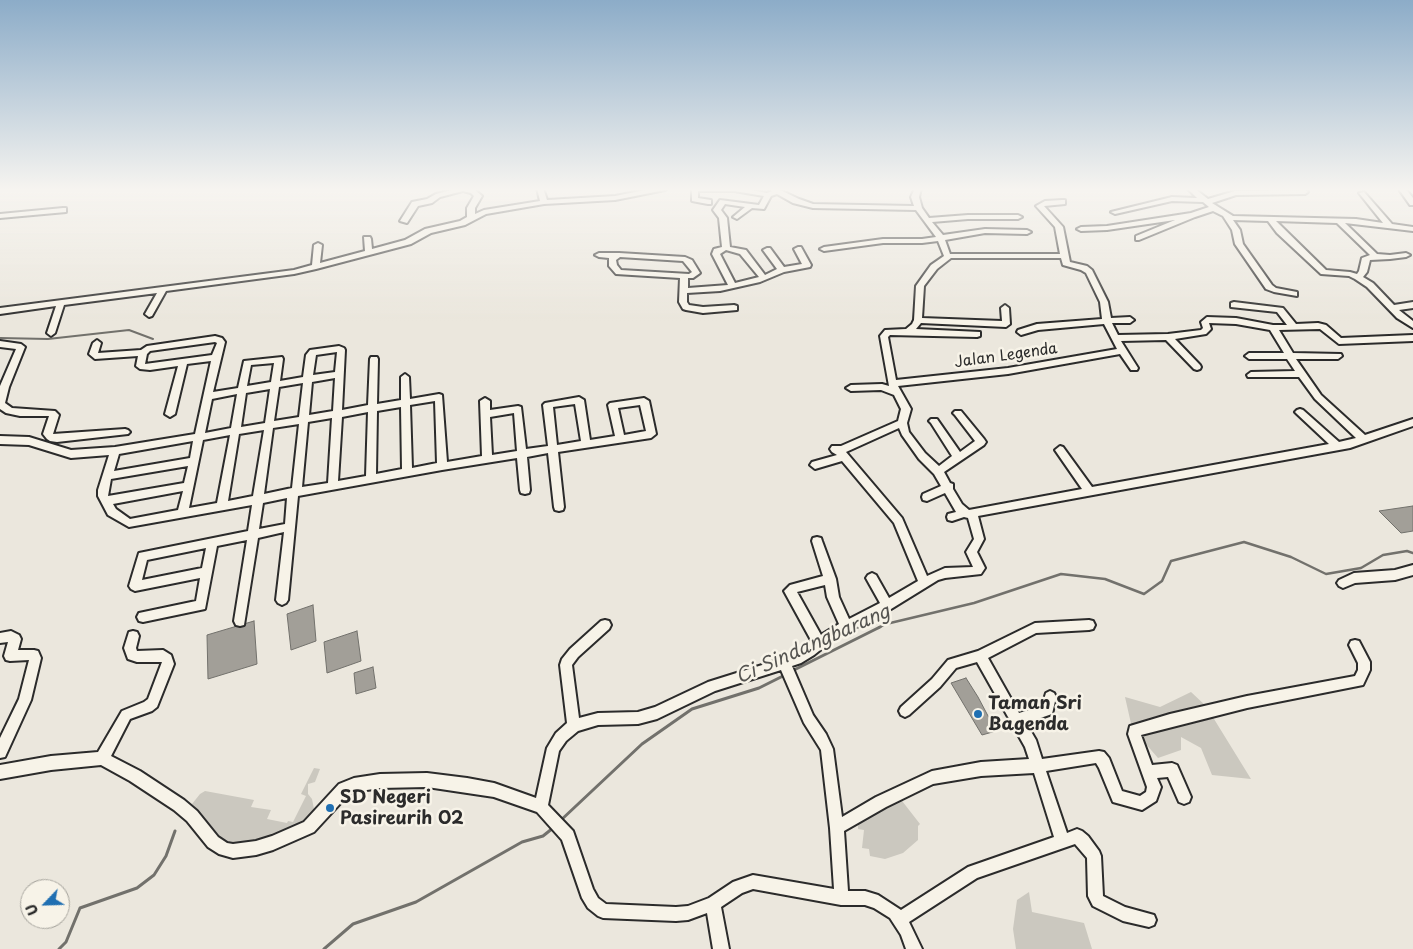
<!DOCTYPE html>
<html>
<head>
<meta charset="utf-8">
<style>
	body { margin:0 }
	#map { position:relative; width:1413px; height:949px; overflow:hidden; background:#ebe7dd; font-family:"Playpen Sans",sans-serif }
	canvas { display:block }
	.north { position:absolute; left:20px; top:879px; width:50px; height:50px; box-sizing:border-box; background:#f7f3e8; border:1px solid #a5a39c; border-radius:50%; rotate:246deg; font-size:14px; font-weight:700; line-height:20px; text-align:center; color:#2b2b2b }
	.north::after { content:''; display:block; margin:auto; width:18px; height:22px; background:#1f6fb2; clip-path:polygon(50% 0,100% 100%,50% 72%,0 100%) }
</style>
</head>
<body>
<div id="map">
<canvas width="1413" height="949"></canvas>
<div class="north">U</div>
</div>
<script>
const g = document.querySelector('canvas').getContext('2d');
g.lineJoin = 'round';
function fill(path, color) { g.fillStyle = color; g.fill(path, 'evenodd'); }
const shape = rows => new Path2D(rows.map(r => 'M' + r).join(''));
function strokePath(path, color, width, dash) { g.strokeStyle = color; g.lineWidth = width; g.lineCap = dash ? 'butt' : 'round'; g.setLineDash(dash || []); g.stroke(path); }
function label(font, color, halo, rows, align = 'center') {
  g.font = font + ' "Playpen Sans",sans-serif'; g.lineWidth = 5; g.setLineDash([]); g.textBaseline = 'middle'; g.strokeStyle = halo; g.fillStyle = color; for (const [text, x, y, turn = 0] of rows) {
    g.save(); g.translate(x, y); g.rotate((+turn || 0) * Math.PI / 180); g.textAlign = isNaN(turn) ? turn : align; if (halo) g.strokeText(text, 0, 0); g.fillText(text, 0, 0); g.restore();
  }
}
const green = shape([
	[1191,692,1206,706,1251,779,1212,775,1201,748,1181,737,1181,750,1158,758,1132,728,1125,697,1160,707],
	[314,768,320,769,315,782,308,784,308,794,312,799,315,814,291,829,253,842,235,844,222,839,192,804,200,794,205,791,254,800,251,807,271,810,267,819,287,823,288,821,293,822,306,796,301,794],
	[899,797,920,824,918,826,918,840,903,853,885,859,870,856,869,849,862,848,864,830,858,829,858,822],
	[1029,892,1032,912,1084,923,1092,949,1016,949,1013,929,1017,900]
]);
const water = shape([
	[1413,506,1413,531,1401,533,1379,511,1413,506],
	[313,605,316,641,291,650,287,614,313,605],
	[254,621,257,664,208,679,207,635,254,621],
	[357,631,361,661,327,673,324,642,357,631],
	[373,667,376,688,356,694,354,673,373,667],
	[966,678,978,697,996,731,982,735,951,683,966,678]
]);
const streamFar2 = shape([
	[0,338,48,339,129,330,153,339]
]);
const streamFar1 = shape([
	[878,628,886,624,974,603,1061,574,1105,579,1144,594,1162,581,1171,561,1244,542,1291,557,1326,574,1361,568,1383,555,1407,551,1413,553]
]);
const stream = shape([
	[792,671,880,627],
	[560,821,642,744,692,709,759,688,785,675],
	[59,949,66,942,80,908,137,888,154,875,166,856,175,831],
	[324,949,353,924,416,902,522,842,543,836,553,828]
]);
const street = shape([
	[459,188,475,190,482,196,475,208,475,214,484,210,540,201,537,188,543,188,547,200,615,196,655,188,668,188,665,190,615,200,544,204,486,214,465,225,431,233,411,244,316,269,294,274,166,291,152,316,149,317,145,314,157,293,64,305,55,333,51,336,47,333,56,306,0,314,0,308,294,270,312,265,314,245,318,243,322,245,320,263,365,251,364,237,370,237,371,239,372,249,405,240,425,229,460,221,467,217,467,208,474,196,471,193,463,191,440,197,432,203,418,206,407,223,400,221,412,202,427,199,436,194,459,188],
	[692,188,740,188,767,193,772,191,768,188,776,188,799,199,813,204,914,206,911,197,915,188,921,188,919,197,922,208,929,218,968,215,1018,215,1022,217,1018,219,968,219,932,222,943,235,985,229,1027,230,1031,232,1027,234,985,233,945,240,950,254,1060,254,1055,227,1036,206,1045,201,1062,200,1065,200,1065,204,1044,206,1063,227,1070,262,1087,266,1092,270,1108,302,1111,318,1130,317,1134,320,1130,323,1112,323,1118,335,1168,334,1201,330,1203,328,1201,322,1207,317,1236,318,1273,325,1287,325,1277,312,1231,307,1231,303,1234,302,1283,308,1296,324,1318,323,1326,325,1341,338,1413,335,1413,341,1339,344,1320,329,1279,330,1293,353,1341,354,1342,356,1338,359,1296,359,1321,395,1365,435,1413,419,1413,426,1350,448,978,516,984,539,977,552,985,568,981,574,945,578,938,580,891,609,834,639,814,655,801,663,792,666,813,715,826,734,833,749,842,817,876,797,932,771,981,762,1029,759,1025,747,977,662,956,668,940,687,909,715,905,717,901,715,899,711,901,707,932,679,948,660,978,651,1035,623,1089,620,1093,621,1095,625,1093,629,1089,630,1036,633,988,658,1019,713,1042,706,1046,693,1050,691,1054,693,1056,697,1052,714,1026,723,1036,740,1042,759,1099,751,1104,752,1109,758,1122,791,1140,796,1146,792,1147,787,1128,734,1130,726,1170,714,1247,696,1355,676,1358,670,1358,663,1349,645,1351,641,1355,640,1359,641,1370,662,1370,670,1363,685,1247,708,1141,735,1152,765,1172,763,1177,765,1191,797,1189,802,1184,804,1179,802,1168,777,1157,778,1161,787,1156,801,1142,810,1113,802,1099,768,1096,763,1046,771,1067,833,1077,829,1082,831,1088,836,1099,851,1101,856,1103,896,1125,907,1154,915,1156,920,1154,925,1149,927,1123,921,1093,906,1088,896,1087,858,1075,844,977,878,909,922,922,949,906,949,901,935,890,918,874,908,865,905,841,905,753,889,742,893,721,907,729,949,713,949,707,913,688,920,676,921,603,918,598,916,588,908,582,898,562,840,537,812,494,797,427,787,380,788,354,792,349,794,314,832,273,850,256,855,233,858,219,854,208,847,187,821,174,810,130,781,101,765,51,770,0,779,0,765,51,756,98,752,122,711,144,702,148,699,162,662,137,662,128,659,124,648,129,632,133,631,137,632,139,636,136,648,137,651,163,650,171,655,174,664,157,707,152,711,130,719,111,756,140,771,184,800,197,811,218,837,227,843,233,844,256,841,272,836,304,822,339,784,354,778,380,774,427,773,467,778,494,783,536,798,547,748,556,733,567,723,560,665,562,659,570,649,601,621,605,620,609,621,611,625,609,629,578,657,572,665,579,718,598,713,638,712,655,707,708,682,794,655,806,647,812,642,784,591,790,585,823,576,812,541,813,538,817,537,821,538,822,541,836,579,839,597,849,619,880,603,866,578,868,575,872,573,876,575,889,598,918,581,894,523,842,461,815,469,810,465,812,462,837,455,832,452,830,449,832,446,841,446,898,421,901,409,894,395,881,390,851,391,846,388,851,385,882,384,889,386,880,336,885,330,906,329,912,324,914,320,916,286,931,265,944,256,938,241,922,243,883,243,824,251,820,249,824,247,883,239,922,239,936,237,916,210,813,208,793,203,777,194,771,196,764,209,752,208,737,219,733,217,745,207,725,204,721,210,727,218,730,247,746,250,765,275,777,269,763,250,767,248,770,248,784,267,802,264,794,249,798,247,801,247,811,265,810,267,784,272,760,282,720,291,687,293,687,302,689,305,703,307,734,305,737,306,737,310,703,313,686,310,683,309,679,302,680,278,616,274,609,266,609,258,599,257,595,255,599,253,619,253,685,257,692,260,700,273,693,278,688,278,688,288,728,285,712,254,714,249,722,247,719,218,713,210,720,200,759,205,764,196,734,191,698,191,698,198,711,200,711,204,708,204,692,201,692,188],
	[726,250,740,254,759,277,735,283,720,254,726,250],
	[620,257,683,261,692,272,689,274,621,270,617,265,616,260,620,257],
	[951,258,1061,258,1063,265,1081,270,1086,273,1100,302,1102,319,1037,324,1018,330,1017,332,1021,335,1038,330,1104,324,1117,349,1008,368,896,380,888,337,890,335,977,337,980,336,980,332,916,329,921,323,1006,327,1010,324,1009,308,1005,305,1001,308,1002,321,922,318,924,286,937,269,951,258],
	[1209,323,1236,324,1270,330,1284,353,1249,353,1245,356,1249,359,1287,359,1295,371,1251,372,1247,375,1248,377,1299,377,1315,399,1356,438,1339,442,1303,410,1300,409,1297,410,1295,412,1297,414,1329,444,1092,487,1063,447,1060,446,1055,450,1082,489,969,510,962,504,953,489,953,484,950,483,944,472,984,445,986,442,984,439,961,411,955,411,953,413,955,415,975,441,960,452,937,419,931,419,929,421,931,423,952,456,939,466,925,453,909,432,907,423,911,409,898,386,1008,374,1120,354,1131,370,1137,370,1138,368,1121,341,1166,340,1194,369,1197,370,1200,369,1201,367,1200,365,1175,339,1206,334,1211,329,1209,323],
	[899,428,902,435,919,459,934,474,941,486,923,494,922,497,923,500,927,501,945,493,956,512,948,514,947,517,948,520,952,521,964,517,968,518,974,539,966,552,973,567,945,568,927,576,902,518,846,452,899,428],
	[825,585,827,597,839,624,821,635,797,592,825,585],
	[781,670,804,723,821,750,830,828,834,889,753,875,733,882,709,898,688,906,676,907,606,904,598,898,593,889,573,831,548,805,559,751,566,741,578,731,598,725,638,724,657,719,715,691,781,670],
	[1034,773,1054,837,968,867,901,910,878,895,865,891,848,891,844,831,886,807,933,784,981,776,1034,773],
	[1187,188,1194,188,1208,199,1235,191,1305,190,1308,192,1305,194,1236,195,1212,203,1233,216,1356,219,1383,223,1359,193,1364,192,1392,224,1413,227,1413,231,1345,223,1377,254,1390,255,1406,253,1410,255,1406,257,1390,259,1370,260,1367,272,1363,277,1373,283,1394,305,1413,302,1413,308,1399,310,1413,321,1413,328,1397,318,1367,287,1355,279,1349,276,1321,274,1277,233,1268,221,1233,220,1240,230,1243,244,1272,285,1276,288,1297,292,1297,296,1274,292,1266,289,1235,244,1232,230,1223,216,1213,211,1195,217,1139,240,1136,240,1136,236,1175,220,1107,230,1081,231,1077,229,1081,227,1107,226,1191,213,1209,207,1203,202,1172,201,1115,214,1111,212,1172,197,1197,198,1187,188],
	[1276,221,1337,223,1370,255,1362,258,1359,271,1357,274,1350,272,1326,270,1276,221],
	[1398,188,1405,188,1413,198,1413,205,1410,205,1398,188],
	[63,208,66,208,66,212,0,218,0,214,63,208],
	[215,336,222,338,225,342,213,392,238,388,244,361,282,357,283,359,280,381,303,377,306,355,310,350,339,346,344,348,345,350,342,410,368,405,370,359,371,357,377,357,378,359,377,404,401,400,401,377,405,374,409,377,410,399,439,394,442,395,447,462,482,456,480,401,485,398,490,401,490,410,518,406,521,407,526,449,548,446,543,405,545,403,579,397,584,400,590,440,615,436,608,405,610,403,644,398,649,401,656,434,651,438,558,452,564,507,563,510,559,511,555,510,554,507,548,453,527,457,530,490,529,493,525,494,521,493,520,490,517,458,442,470,298,496,288,600,286,603,282,605,278,603,276,600,284,532,258,538,244,625,240,626,236,625,234,621,247,540,217,546,205,609,143,622,139,621,137,617,139,613,196,601,200,578,135,591,131,589,129,586,139,553,248,531,252,505,129,527,108,515,98,496,98,490,109,455,71,458,29,445,0,444,0,436,29,437,71,450,115,447,195,434,211,361,187,364,175,414,170,417,165,414,178,366,150,370,140,369,136,366,138,356,95,359,89,354,93,343,97,340,101,343,98,353,141,350,147,346,215,336],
	[215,342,217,343,212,355,145,364,147,354,150,351,215,342],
	[337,352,335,372,313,375,316,355,337,352],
	[274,363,271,382,247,386,251,365,274,363],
	[335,378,333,411,309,415,312,382,335,378],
	[303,383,299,417,274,421,279,387,303,383],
	[270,389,265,423,241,427,246,393,270,389],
	[237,394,231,428,205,433,212,399,237,394],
	[435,401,437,463,412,468,410,405,435,401],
	[575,404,581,441,557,445,553,407,575,404],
	[640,405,646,431,624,435,618,408,640,405],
	[401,407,402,469,376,474,377,411,401,407],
	[368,412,366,476,338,481,342,417,368,412],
	[514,413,517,451,492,455,490,417,514,413],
	[332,418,328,483,302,487,308,422,332,418],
	[299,424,292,488,264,494,273,428,299,424],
	[264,430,253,496,228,501,239,434,264,430],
	[230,435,217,503,189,508,203,440,230,435],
	[193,441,190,458,114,471,119,454,193,441],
	[188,466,184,483,108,496,111,479,188,466],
	[183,491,178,510,130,519,116,509,113,504,183,491],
	[287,498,285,524,259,529,263,503,287,498],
	[206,548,202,568,142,580,147,560,206,548],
	[0,341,21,344,25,347,9,387,5,403,12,408,55,411,59,415,53,434,125,429,128,430,130,432,128,434,57,442,50,441,47,439,43,434,49,416,20,416,6,413,0,409,0,386,16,349,0,347,0,341],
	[1413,565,1413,575,1395,580,1355,583,1343,588,1339,586,1337,583,1339,580,1354,573,1395,570,1413,565],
	[11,631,19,635,21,639,18,650,34,650,38,651,41,658,31,700,5,757,0,758,0,738,19,699,29,660,10,661,6,660,4,656,8,642,0,643,0,633,11,631]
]);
const markers = [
	[978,714,5,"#1f6fb2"],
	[330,808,5,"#1f6fb2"]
];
const streetNames = [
	["Jalan Legenda",1006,356,-8]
];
const nearPoinames = [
	["Taman Sri",988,704],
	["Bagenda",988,725],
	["SD Negeri",340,798],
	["Pasireurih 02",340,819]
];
const nearWaternames = [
	["Ci Sindangbarang",813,645,-24]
];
fill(green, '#cbc8bf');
fill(water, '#a29f98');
strokePath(water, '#72716c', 1);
strokePath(streamFar2, '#72716c', 2);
strokePath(streamFar1, '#72716c', 2.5);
strokePath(stream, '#72716c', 3);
strokePath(street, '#2b2b2b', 4);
fill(street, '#f7f3e8');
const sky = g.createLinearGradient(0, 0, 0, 321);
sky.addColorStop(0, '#8cacc8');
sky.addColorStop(0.59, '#f6f4f0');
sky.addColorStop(1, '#f6f4f000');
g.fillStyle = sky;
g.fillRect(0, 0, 1413, 321);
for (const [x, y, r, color] of markers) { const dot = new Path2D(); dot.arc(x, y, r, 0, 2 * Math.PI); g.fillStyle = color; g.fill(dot); strokePath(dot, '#f7f3e8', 2); }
label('15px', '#2b2b2b', '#f7f3e8', streetNames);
label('bold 18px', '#2b2b2b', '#f7f3e8', nearPoinames, 'left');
label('italic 19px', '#555451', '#f7f3e8', nearWaternames);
</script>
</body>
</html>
